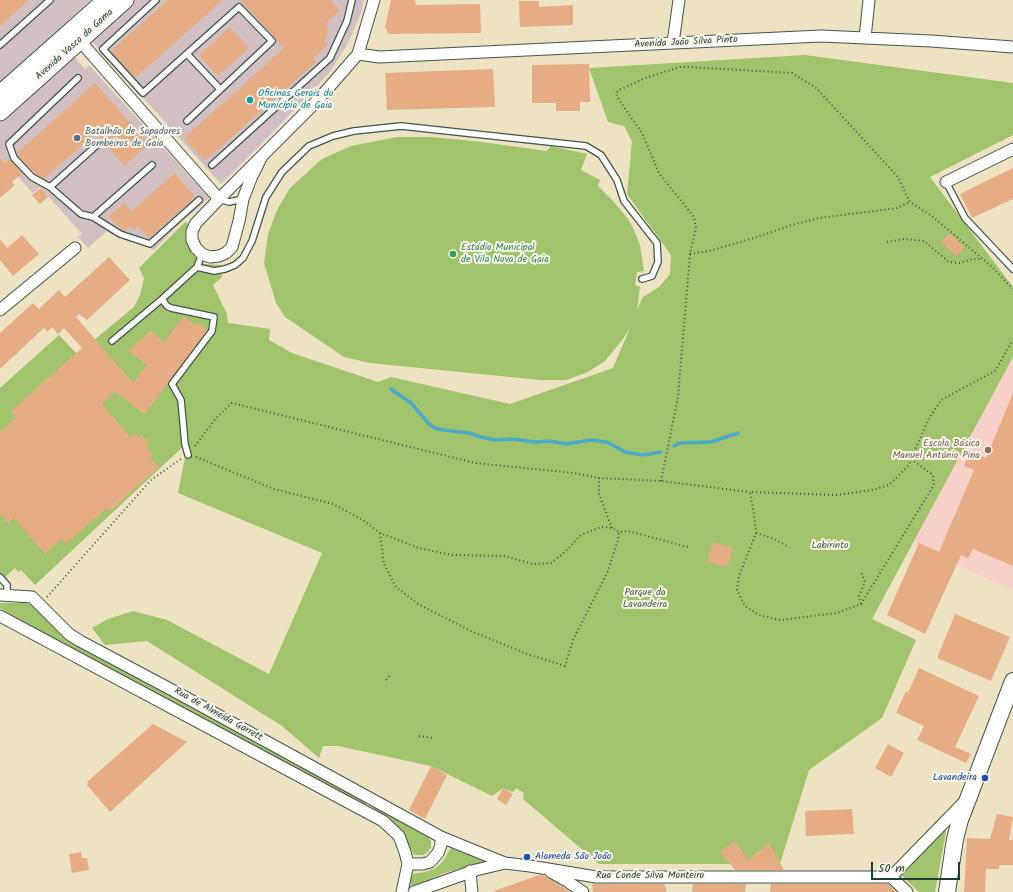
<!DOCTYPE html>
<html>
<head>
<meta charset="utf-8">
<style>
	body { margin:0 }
	#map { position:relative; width:1013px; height:892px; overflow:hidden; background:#ede2c1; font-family:Kalam,sans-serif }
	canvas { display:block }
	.scale { position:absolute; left:871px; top:862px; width:89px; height:18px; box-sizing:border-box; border:2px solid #1f3d34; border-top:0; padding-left:5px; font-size:12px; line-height:14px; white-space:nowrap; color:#1f3d34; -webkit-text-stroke:3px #fbf7ec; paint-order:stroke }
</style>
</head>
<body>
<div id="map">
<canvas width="1013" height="892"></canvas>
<div class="scale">50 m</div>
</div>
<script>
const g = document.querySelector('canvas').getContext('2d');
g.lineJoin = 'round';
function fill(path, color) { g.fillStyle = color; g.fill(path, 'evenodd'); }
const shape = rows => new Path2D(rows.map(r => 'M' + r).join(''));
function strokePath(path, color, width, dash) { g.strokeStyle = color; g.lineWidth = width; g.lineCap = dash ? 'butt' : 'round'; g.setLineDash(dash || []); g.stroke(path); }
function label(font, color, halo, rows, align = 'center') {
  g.font = font + ' Kalam,sans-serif'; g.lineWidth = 4; g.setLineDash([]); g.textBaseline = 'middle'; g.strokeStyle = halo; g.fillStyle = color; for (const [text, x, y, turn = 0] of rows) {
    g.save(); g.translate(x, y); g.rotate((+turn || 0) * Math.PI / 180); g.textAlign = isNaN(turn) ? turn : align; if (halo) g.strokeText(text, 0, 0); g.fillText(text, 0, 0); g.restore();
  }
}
const built = shape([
	[1013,357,1013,590,912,544]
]);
const industrial = shape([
	[0,0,91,0,0,81],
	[134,0,364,0,361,13,348,43,330,72,277,128,221,184,90,39],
	[72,55,85,69,89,65,209,198,176,227,154,250,107,231,88,248,78,237,82,234,40,187,33,193,0,157,0,120]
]);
const green = shape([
	[805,55,1013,83,1013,135,930,177,1013,287,1013,357,872,619,916,640,882,718,809,770,780,864,599,864,523,799,524,793,516,788,514,791,512,792,503,788,492,796,431,766,338,746,323,746,319,758,282,726,147,641,105,645,92,628,108,619,133,611,167,620,269,674,322,553,178,493,188,442,35,585,21,570,18,572,15,568,0,582,0,388,59,335,77,354,134,307,140,295,144,278,139,268,185,222,188,223,185,234,186,240,191,252,200,261,205,264,220,265,222,277,213,285,227,314,228,323,270,329,269,340,292,353,378,382,391,377,510,404,613,368,630,328,623,339,605,361,588,372,566,380,540,380,370,363,344,357,285,317,276,303,264,263,268,234,277,210,290,188,322,159,351,146,397,137,431,137,482,142,547,151,551,146,587,154,581,170,600,180,598,186,613,201,628,219,634,230,640,245,644,271,637,272,635,285,640,287,637,310,643,297,659,287,670,274,671,255,627,194,632,141,624,126,608,122,589,68],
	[0,603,27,603,31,604,63,635,73,643,367,801,365,805,70,647,0,608],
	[374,806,428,835,431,842,431,848,428,852,424,855,414,855,399,828,387,816,372,809],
	[944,829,946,831,935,892,919,892,901,875],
	[451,848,481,858,483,860,483,863,444,873,415,886,410,885,411,879,413,874,425,872,436,868,444,860,450,849]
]);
const stream = shape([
	[391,389,411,403,429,424,435,428,443,430,469,433,481,437,495,440,512,439,535,442,550,441,566,444,591,440,607,442,625,452,643,455,661,452],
	[674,446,680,443,711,442,738,433]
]);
const building = shape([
	[0,0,29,0,0,26],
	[168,0,223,0,135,78,111,51],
	[241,0,330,0,340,10,326,23,328,30,327,37,324,41,328,45,313,58,316,62,205,161,184,138,284,48],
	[391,0,415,0,416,5,480,4,481,33,391,34,388,33,385,27],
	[519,1,539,1,539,7,573,5,573,25,520,27],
	[230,27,249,48,218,76,199,55],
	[589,64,590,102,580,102,580,111,556,111,556,103,532,103,532,65],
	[493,69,495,107,387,110,385,73],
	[95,83,149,144,124,166,96,133,44,179,36,174,18,156,17,153],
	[0,157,5,163,10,159,23,173,12,182,15,185,0,198],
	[1013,168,1013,199,972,218,960,194],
	[175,173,195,197,149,238,138,226,134,230,131,226,125,231,122,230,109,216,124,203,132,211],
	[41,188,48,197,40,204,32,195],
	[950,233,964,247,956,256,941,242],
	[22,235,39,254,13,276,0,260,0,239,7,248],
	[109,257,130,280,87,320,79,314,76,317,133,383,147,365,128,351,151,331,164,342,184,316,195,325,197,322,208,330,145,414,115,392,102,404,130,437,135,433,139,438,142,435,149,443,146,446,153,455,150,458,159,467,110,511,107,508,66,544,61,539,45,554,14,518,8,523,0,514,0,432,16,418,11,411,82,348,64,328,58,334,52,327,47,332,44,328,0,369,0,333,33,303,39,309,59,290,65,297],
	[1013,393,1013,566,973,549,968,558,961,555,925,634,887,615,919,543,939,552,974,470,964,466,970,451,986,458],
	[713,542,733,548,727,567,707,562],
	[955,614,1010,637,991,681,937,658],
	[919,668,979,696,955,747,971,754,966,763,917,740,924,726,896,713,906,691,908,693],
	[153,724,187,742,110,812,87,785,88,781],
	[888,744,904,753,891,777,875,768],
	[431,766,447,775,425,819,409,810],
	[503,788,513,794,506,805,497,799],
	[852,809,854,834,806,836,805,811],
	[997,814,1013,817,1009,840,1013,840,1013,865,999,865,999,869,986,869,985,892,964,892,967,838,990,839],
	[735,841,748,860,769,843,784,870,735,870,720,852],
	[81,852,82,858,87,858,89,870,72,873,69,854],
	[539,875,545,876,571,892,494,892,494,891],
	[592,884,664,884,667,892,593,892],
	[693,884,746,884,745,892,692,892],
	[771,884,888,884,897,892,770,892]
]);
const path = shape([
	[887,242,904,239,924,241,949,262,960,263,973,259,981,259],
	[690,254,709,251,754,238,795,224,819,218,897,208,910,202],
	[195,446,216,418,232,403,475,463,574,473,599,478],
	[196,457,274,489,333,504,363,520,380,533,419,548,451,555,504,556,533,564,551,563,566,551,581,535,601,527,612,528,619,532,628,531,688,547],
	[911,459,933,475,934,485,861,604,837,613,780,620,759,615,745,606,737,590,739,576,756,533,754,514,750,492,837,495,872,490,889,485,909,465,911,459,928,420,941,400,995,371,1013,340],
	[661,481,678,397,690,254,696,228,694,217,659,173,642,133,617,97,616,93,619,90,648,77,680,67,688,67,792,73,816,88,897,176,910,202,932,216,992,267,1013,289],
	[612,528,599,494,599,478,661,481,750,492],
	[380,533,384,564,396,587,418,604,471,631,527,654,565,666,573,640,608,571,618,540,619,532],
	[756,533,774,539,788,547],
	[47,597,151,480,181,459],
	[861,604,859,596,865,582,861,572],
	[386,680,391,674],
	[419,736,433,738]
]);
const lane = shape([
	[156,0,103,49,143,93,239,7,272,41,187,121],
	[0,45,50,0],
	[187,54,220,89],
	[78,78,9,144,14,158,32,177,50,187,81,214,93,217,152,165],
	[212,165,330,58,347,21,352,0],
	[946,182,965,218,1013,269],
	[50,187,97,145],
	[219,199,229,202,243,199],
	[93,217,120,234,150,244,199,200],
	[197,267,214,271,225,269,235,265,243,258,252,241,266,197,282,172,309,146,333,136,354,131,401,126,586,146,601,155,617,180,624,201,657,243,658,262,652,276,642,279],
	[162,299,167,306,171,308,214,317,212,331,172,384,181,400,185,444,188,455],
	[112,341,162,299,197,267,202,254],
	[0,577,7,585,7,596]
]);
const street = shape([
	[865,38,869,0],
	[80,41,219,199],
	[673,43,679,0],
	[358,54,379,57,821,36,931,41,1013,47],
	[262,156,252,176,243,199,239,221,232,247,226,253,219,256,210,257,202,254,196,248,192,240,192,231,196,223,219,199,317,101,358,54,374,0],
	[946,182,1013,149],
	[0,310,75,248],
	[0,595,32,597,69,634,80,641,174,691,441,837,505,863],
	[0,616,383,821,399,836,405,852,408,864,402,892],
	[408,864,423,864,430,862,438,853,441,845,441,837],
	[470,871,472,892],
	[551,872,567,881,583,892],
	[891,877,966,800],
	[891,877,907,892],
	[414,892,476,870,505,863,530,866,596,877,891,877]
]);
const secondary = shape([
	[947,892,955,839,960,820,1013,681]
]);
const primary = shape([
	[0,94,106,0],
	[0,112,125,0]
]);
const markers = [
	[250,100,4,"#0f9aa8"],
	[77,138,4,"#5c6f8a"],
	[453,254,4,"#2e9e5b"],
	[988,450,4,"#8d6e63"],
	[985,778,4,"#1a4fb4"],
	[527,857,4,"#1a4fb4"]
];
const streetNames = [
	["Avenida João Silva Pinto",686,43,-3],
	["Avenida Vasco da Gama",75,45,-42],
	["Rua de Almeida Garrett",218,715,29],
	["Rua Conde Silva Monteiro",650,876]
];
const cultureNames = [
	["Oficinas Gerais do",258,94],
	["Município de Gaia",258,106]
];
const serviceNames = [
	["Batalhão de Sapadores",85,132],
	["Bombeiros de Gaia",85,144]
];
const leisureNames = [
	["Estádio Municipal",461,248],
	["de Vila Nova de Gaia",461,260]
];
const educationNames = [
	["Escola Básica",980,444],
	["Manuel António Pina",980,456]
];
const parkNames = [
	["Labirinto",830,546],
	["Parque da",645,593],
	["Lavandeira",645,605]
];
const transitNames = [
	["Lavandeira",977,778],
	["Alameda São João",535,857,"left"]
];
fill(built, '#f7d1c9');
fill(industrial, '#d2bfc1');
fill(green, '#a1c36b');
strokePath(stream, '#4cabcb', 3.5);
fill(building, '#e6ad85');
strokePath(lane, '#3e5649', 8);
strokePath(street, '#3e5649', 13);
strokePath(secondary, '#3e5649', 18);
strokePath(primary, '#3e5649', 19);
strokePath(path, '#3e5649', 2, [1, 3]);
strokePath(lane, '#fff', 5.5);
strokePath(street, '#fff', 11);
strokePath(secondary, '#fff', 16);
strokePath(primary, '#fff', 17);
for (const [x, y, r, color] of markers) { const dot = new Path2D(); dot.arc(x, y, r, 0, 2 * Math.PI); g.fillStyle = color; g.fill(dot); strokePath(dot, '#fbf7ec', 1.5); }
label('10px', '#1f3d34', '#fbf7ec', streetNames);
label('10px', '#0d838f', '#fbf7ec', cultureNames, 'left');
label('10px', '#4e5e75', '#fbf7ec', serviceNames, 'left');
label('10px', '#27864d', '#fbf7ec', leisureNames, 'left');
label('10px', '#785e54', '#fbf7ec', educationNames, 'right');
label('10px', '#405e42', '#fbf7ec', parkNames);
label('10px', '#164399', '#fbf7ec', transitNames, 'right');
</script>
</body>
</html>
